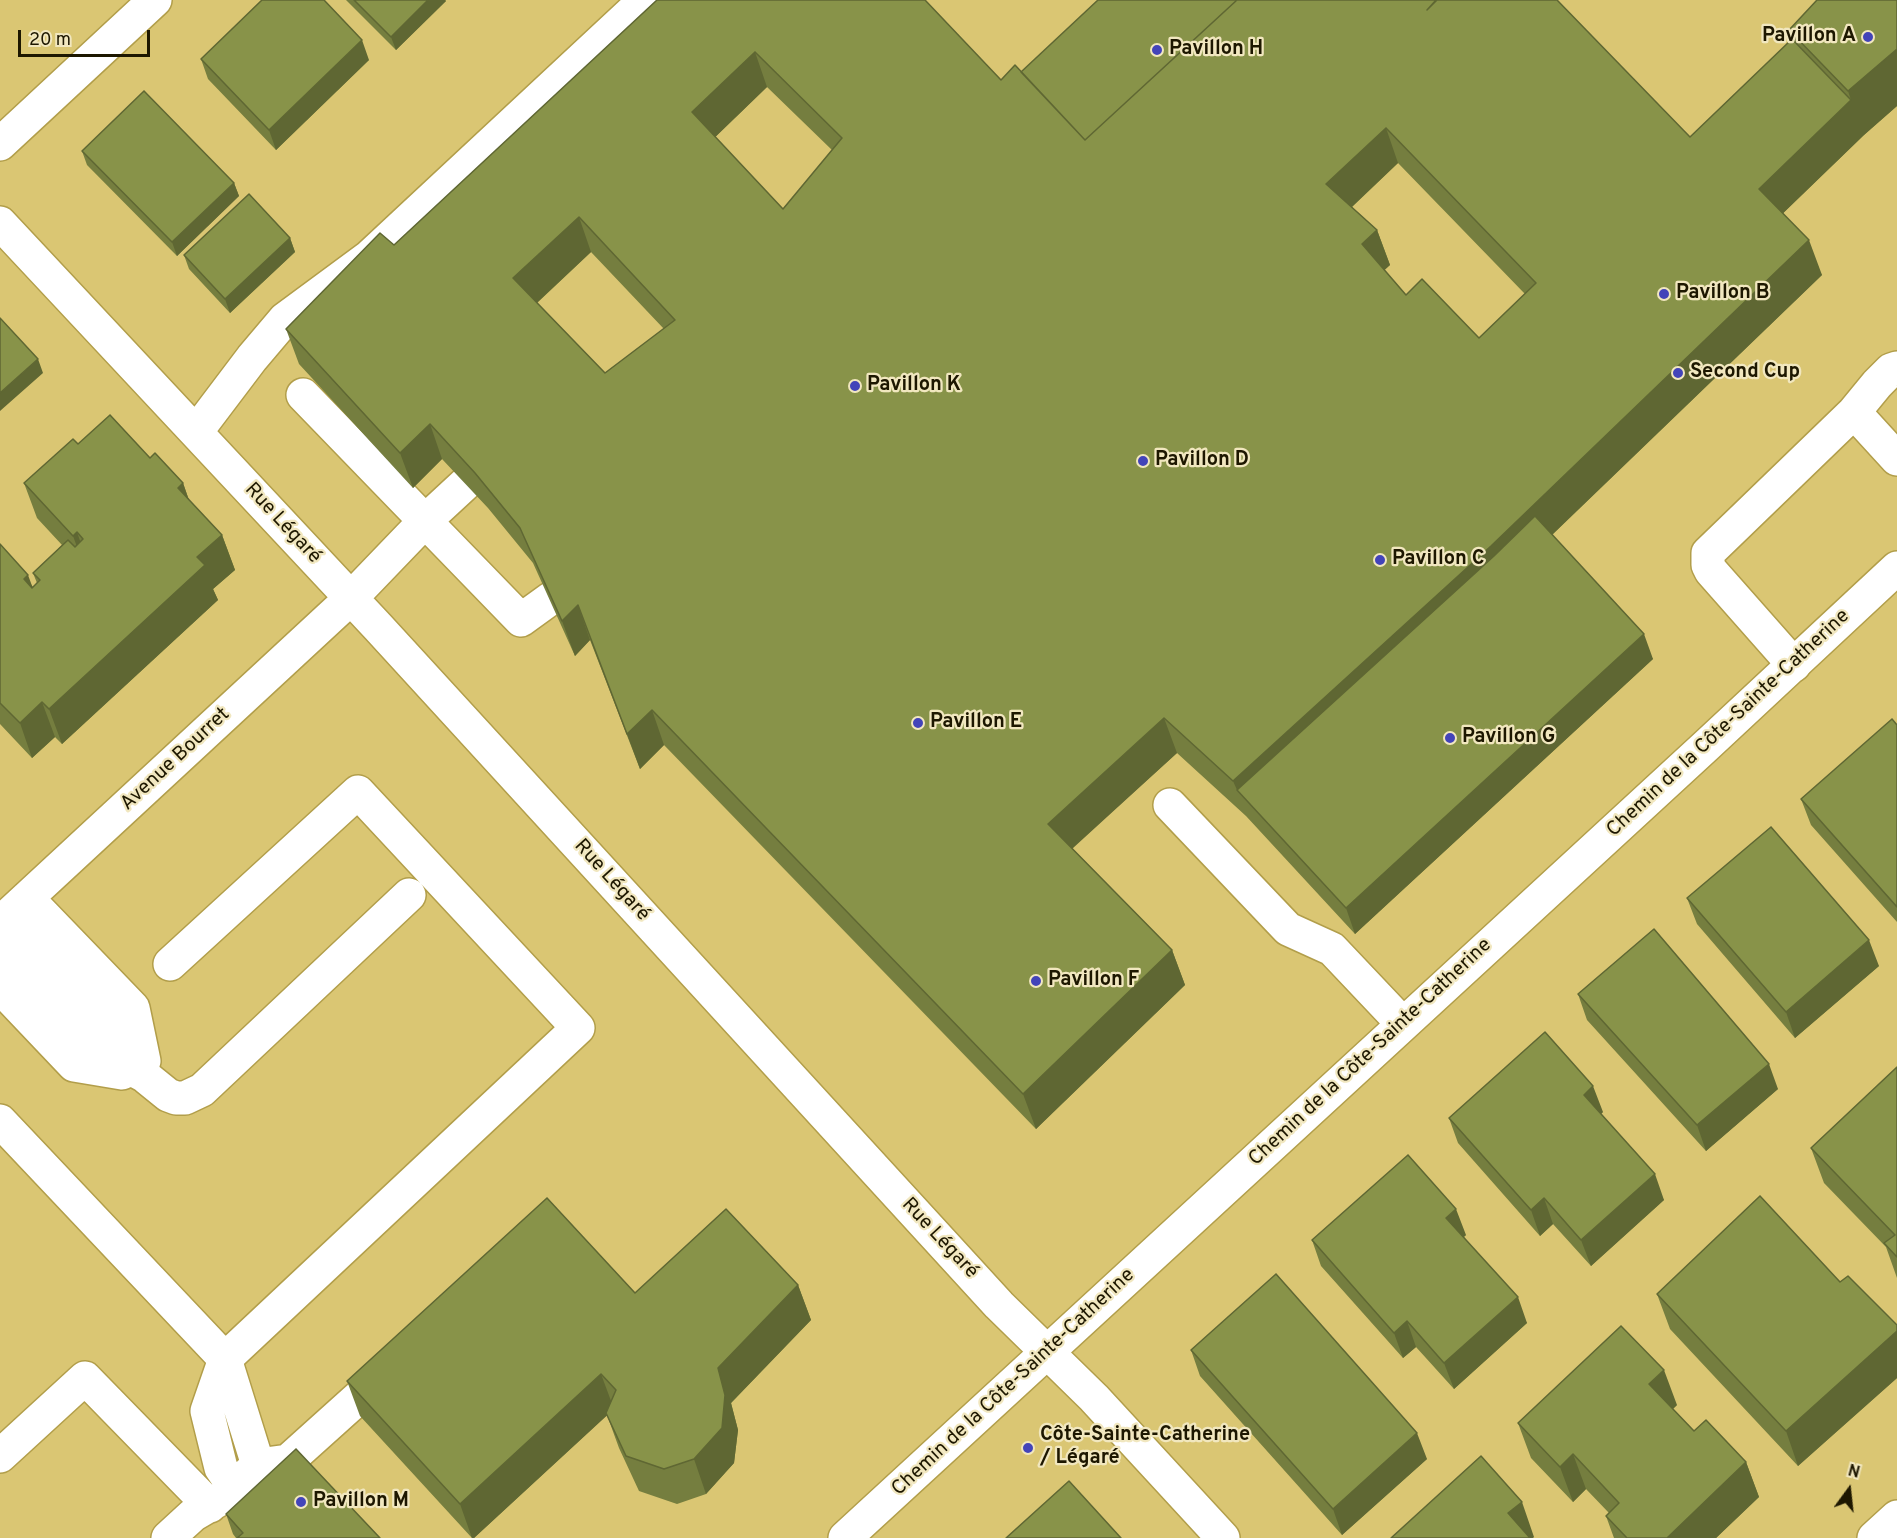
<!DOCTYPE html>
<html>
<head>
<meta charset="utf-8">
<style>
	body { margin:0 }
	#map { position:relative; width:1897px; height:1538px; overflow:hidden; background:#dac673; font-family:Overpass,sans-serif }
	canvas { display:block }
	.north { position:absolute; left:1819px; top:1460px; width:60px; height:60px; -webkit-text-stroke:4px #f1e7bf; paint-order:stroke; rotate:15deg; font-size:16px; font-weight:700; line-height:24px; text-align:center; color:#1d1700 }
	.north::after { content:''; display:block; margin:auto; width:21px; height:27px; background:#1d1700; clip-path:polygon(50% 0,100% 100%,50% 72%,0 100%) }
	.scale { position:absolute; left:18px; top:30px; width:132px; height:27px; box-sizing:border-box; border:3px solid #1d1700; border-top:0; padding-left:8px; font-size:18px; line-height:21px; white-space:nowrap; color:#1d1700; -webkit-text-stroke:4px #f1e7bf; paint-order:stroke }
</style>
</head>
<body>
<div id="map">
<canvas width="1897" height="1538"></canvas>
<div class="north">N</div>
<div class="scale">20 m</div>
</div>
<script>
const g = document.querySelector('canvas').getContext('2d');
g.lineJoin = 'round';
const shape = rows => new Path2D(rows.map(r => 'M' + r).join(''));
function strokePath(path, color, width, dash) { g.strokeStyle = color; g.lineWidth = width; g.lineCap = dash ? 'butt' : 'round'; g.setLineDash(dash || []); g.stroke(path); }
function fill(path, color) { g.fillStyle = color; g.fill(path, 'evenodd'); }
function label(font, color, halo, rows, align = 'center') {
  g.font = font + ' Overpass,sans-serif'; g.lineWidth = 4.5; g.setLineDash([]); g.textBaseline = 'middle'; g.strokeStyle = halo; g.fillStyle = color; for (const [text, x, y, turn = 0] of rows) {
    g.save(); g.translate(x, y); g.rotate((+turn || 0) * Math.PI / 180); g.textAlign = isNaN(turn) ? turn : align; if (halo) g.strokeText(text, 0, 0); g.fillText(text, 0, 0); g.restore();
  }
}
const minor = shape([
	[0,144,155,0],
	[0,223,378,627,999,1305,1094,1398,1223,1538],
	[1854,412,1877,384,1891,370,1897,368],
	[196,432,252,358,285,319,369,257,645,0],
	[465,484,425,521,521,620,550,599],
	[1794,665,1711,571,1708,565,1708,553,1854,412,1897,459],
	[1170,805,1288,929,1332,949,1403,1024],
	[27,898,133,1008,144,1061],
	[8,916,113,1025,147,1078,168,1095,176,1098,185,1098,202,1090,409,895],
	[0,923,351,598,425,521,303,395],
	[0,950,92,1048,143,1075],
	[0,987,74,1065,122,1073],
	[0,1121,225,1359,578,1028,358,792,170,964],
	[225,1359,207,1411,221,1468,234,1487],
	[225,1359,258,1465],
	[0,1456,85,1378,210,1506],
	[168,1538,193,1515,222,1498,258,1465,288,1461,387,1372],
	[1874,1538,1897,1517]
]);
const major = shape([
	[845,1538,1707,745,1897,568]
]);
const wall = shape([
	[346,0,445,0,446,1,396,50],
	[657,0,1001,80,1021,72,1690,137,1792,39,1789,30,1897,0,1897,106,1864,135,1783,213,1822,275,1552,535,1653,659,1355,934,1246,816,1177,753,1072,848,1172,950,1185,985,1036,1129,664,745,640,769,590,640,575,656,533,563,488,508,442,459,413,488,299,364,286,329,394,245],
	[767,87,832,150,783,209,715,137],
	[1398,163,1525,294,1479,338,1406,295,1384,270,1390,265,1377,230,1352,207],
	[591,252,664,329,605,373,537,303],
	[201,59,369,60,276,150,208,79],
	[82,151,234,183,239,196,177,256,87,165],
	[290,238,295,252,230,313,189,269,184,255],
	[78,444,150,458,183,483,189,500,222,535,235,570,213,589,218,600,62,744,55,737,32,758,0,724,0,544,33,587,37,583,33,573,62,545,37,518,24,483],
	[1897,725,1897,922,1811,825,1801,799],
	[1687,898,1879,966,1795,1038,1697,924],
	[1578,994,1778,1089,1706,1151,1587,1020],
	[1897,1067,1897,1278,1886,1247,1824,1183,1811,1148],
	[1603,1112,1601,1114,1664,1200,1591,1266,1553,1224,1540,1236,1458,1143,1449,1118],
	[1466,1235,1464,1237,1527,1323,1454,1389,1416,1347,1403,1358,1321,1266,1312,1240],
	[798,1285,811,1320,731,1403,738,1430,734,1463,706,1494,677,1504,639,1491,619,1448,607,1415,474,1538,472,1538,360,1416,347,1381,635,1293],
	[1657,1294,1897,1325,1897,1378,1798,1466,1670,1329],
	[1191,1350,1427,1459,1342,1535,1200,1376],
	[1677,1405,1673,1409,1694,1431,1746,1462,1759,1497,1716,1538,1614,1538,1606,1516,1609,1513,1586,1489,1573,1502,1531,1458,1518,1423],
	[226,1514,380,1538,236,1538,233,1534]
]);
const shadedWall = shape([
	[428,0,445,0,446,1,396,50,391,37],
	[362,40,369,60,276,150,269,130],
	[1897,49,1897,106,1864,135,1772,224,1759,189,1851,100,1848,91],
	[755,52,767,87,705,147,692,112],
	[1386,128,1398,163,1339,219,1326,184],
	[234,183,239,196,177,256,172,242],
	[579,217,591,252,526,313,513,278],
	[1377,230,1390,265,1375,279,1362,244],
	[290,238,295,252,230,313,225,299],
	[1809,240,1822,275,1504,581,1237,790,1233,781],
	[38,359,43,373,0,411,0,393],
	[430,424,442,459,413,488,400,453],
	[183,483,195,518,178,488],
	[77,532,89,567,86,571,73,536],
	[222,535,235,570,213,589,218,600,62,744,49,709,197,557],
	[28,575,41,610,24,579],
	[578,605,590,640,575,656,562,621],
	[1644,634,1653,659,1355,934,1346,908],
	[42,702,55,737,32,758,20,723],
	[652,710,664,745,640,769,627,734],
	[1164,718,1177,753,1061,859,1048,824],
	[1869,940,1879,966,1795,1038,1786,1012],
	[1172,950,1185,985,1036,1129,1023,1094],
	[1769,1064,1778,1089,1706,1151,1697,1125],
	[1593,1086,1603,1112,1593,1121,1584,1095],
	[1655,1174,1664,1200,1591,1266,1581,1240],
	[1544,1198,1553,1224,1540,1236,1531,1210],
	[1456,1209,1466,1235,1456,1243,1446,1218],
	[798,1285,811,1320,731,1403,738,1430,734,1463,706,1494,694,1459,718,1368],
	[1518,1297,1527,1323,1454,1389,1444,1363],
	[1407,1321,1416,1347,1403,1358,1394,1333],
	[1897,1331,1897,1378,1798,1466,1786,1431],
	[1664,1370,1677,1405,1662,1419,1649,1384],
	[601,1374,614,1409,474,1538,472,1538,460,1504],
	[1417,1433,1427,1459,1342,1535,1333,1509],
	[1573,1454,1586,1489,1573,1502,1560,1467],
	[1746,1462,1759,1497,1716,1538,1667,1538],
	[1522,1502,1534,1537,1533,1538,1517,1538,1508,1513]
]);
const building = shape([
	[262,0,324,0,362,40,269,130,201,59,262,0],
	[354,0,428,0,391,37,354,0],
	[657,0,925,0,1001,80,1015,65,1085,140,1237,0,1436,0,1427,10,1437,0,1557,0,1690,137,1792,39,1851,100,1759,189,1809,240,1491,546,1233,781,1164,718,1048,824,1172,950,1023,1094,652,710,627,734,578,605,562,621,520,528,475,473,430,424,400,453,286,329,380,233,394,245,657,0],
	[755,52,842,138,783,209,692,112,755,52],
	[1386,128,1536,283,1479,338,1422,279,1406,295,1362,244,1377,230,1326,184,1386,128],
	[579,217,675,320,605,373,513,278,579,217],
	[1098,0,1237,0,1085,140,1021,72,1098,0],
	[1817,0,1897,0,1897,49,1848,91,1789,30,1817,0],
	[144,91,234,183,172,242,82,151,144,91],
	[249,194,290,238,225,299,184,255,249,194],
	[0,318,38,359,0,393,0,318],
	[110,415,150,458,155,453,183,483,178,488,222,535,197,557,205,565,49,709,42,702,20,723,0,703,0,544,28,575,24,579,32,588,40,580,33,573,68,540,75,547,83,539,77,532,73,536,24,483,73,439,78,444,110,415],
	[1535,516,1644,634,1346,908,1237,790,1494,556,1535,516],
	[1892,719,1897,725,1897,907,1801,799,1892,719],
	[1771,827,1869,940,1786,1012,1687,898,1771,827],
	[1654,929,1769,1064,1697,1125,1578,994,1654,929],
	[1545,1032,1593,1086,1584,1095,1655,1174,1581,1240,1544,1198,1531,1210,1449,1118,1545,1032],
	[1897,1067,1897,1257,1884,1243,1895,1235,1811,1148,1897,1067],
	[1408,1155,1456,1209,1446,1218,1518,1297,1444,1363,1407,1321,1394,1333,1312,1240,1408,1155],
	[1760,1196,1840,1282,1848,1276,1897,1325,1897,1331,1786,1431,1657,1294,1760,1196],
	[547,1198,635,1293,726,1209,798,1285,718,1368,725,1395,722,1428,694,1459,664,1469,626,1456,606,1413,616,1390,601,1374,460,1504,347,1381,547,1198],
	[1276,1274,1417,1433,1333,1509,1191,1350,1276,1274],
	[1621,1326,1664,1370,1649,1384,1694,1431,1706,1420,1746,1462,1667,1538,1627,1538,1606,1516,1619,1503,1573,1454,1560,1467,1518,1423,1621,1326],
	[296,1449,380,1538,237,1538,243,1533,226,1514,296,1449],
	[1481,1456,1522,1502,1508,1513,1530,1538,1391,1538,1481,1456],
	[1069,1481,1121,1538,1006,1538,1069,1481]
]);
const markers = [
	[1868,37,6,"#4344b9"],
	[1157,50,6,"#4344b9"],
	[1664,294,6,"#4344b9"],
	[1678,373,6,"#4344b9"],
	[855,386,6,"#4344b9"],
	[1143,461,6,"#4344b9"],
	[1380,560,6,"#4344b9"],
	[918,723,6,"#4344b9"],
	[1450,738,6,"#4344b9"],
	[1036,981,6,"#4344b9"],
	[1028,1448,6,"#4344b9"],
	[301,1502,6,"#4344b9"]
];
const poiNames = [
	["Pavillon A",1856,37,"right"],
	["Pavillon H",1169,50],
	["Pavillon B",1676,294],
	["Second Cup",1690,373],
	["Pavillon K",867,386],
	["Pavillon D",1155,461],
	["Pavillon C",1392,560],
	["Pavillon E",930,723],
	["Pavillon G",1462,738],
	["Pavillon F",1048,981],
	["Côte-Sainte-Catherine",1040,1436],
	["/ Légaré",1040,1459],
	["Pavillon M",313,1502]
];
const streetNames = [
	["Rue Légaré",282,524,47],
	["Chemin de la Côte-Sainte-Catherine",1729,724,-43],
	["Avenue Bourret",176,760,-43],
	["Rue Légaré",611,881,48],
	["Chemin de la Côte-Sainte-Catherine",1371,1053,-43],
	["Rue Légaré",939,1239,47],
	["Chemin de la Côte-Sainte-Catherine",1014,1383,-43]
];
strokePath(minor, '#b29e4a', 36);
strokePath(major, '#b29e4a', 36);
strokePath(minor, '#fff', 33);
strokePath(major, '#fff', 33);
fill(wall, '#757e3f');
fill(shadedWall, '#5f6733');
fill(building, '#889349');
strokePath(building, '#5f6733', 1.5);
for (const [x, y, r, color] of markers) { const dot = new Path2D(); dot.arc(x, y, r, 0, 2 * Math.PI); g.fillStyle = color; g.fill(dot); strokePath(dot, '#f1e7bf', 2); }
label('bold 20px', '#1d1700', '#f1e7bf', poiNames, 'left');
label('20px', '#1d1700', '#f1e7bf', streetNames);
</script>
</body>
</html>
